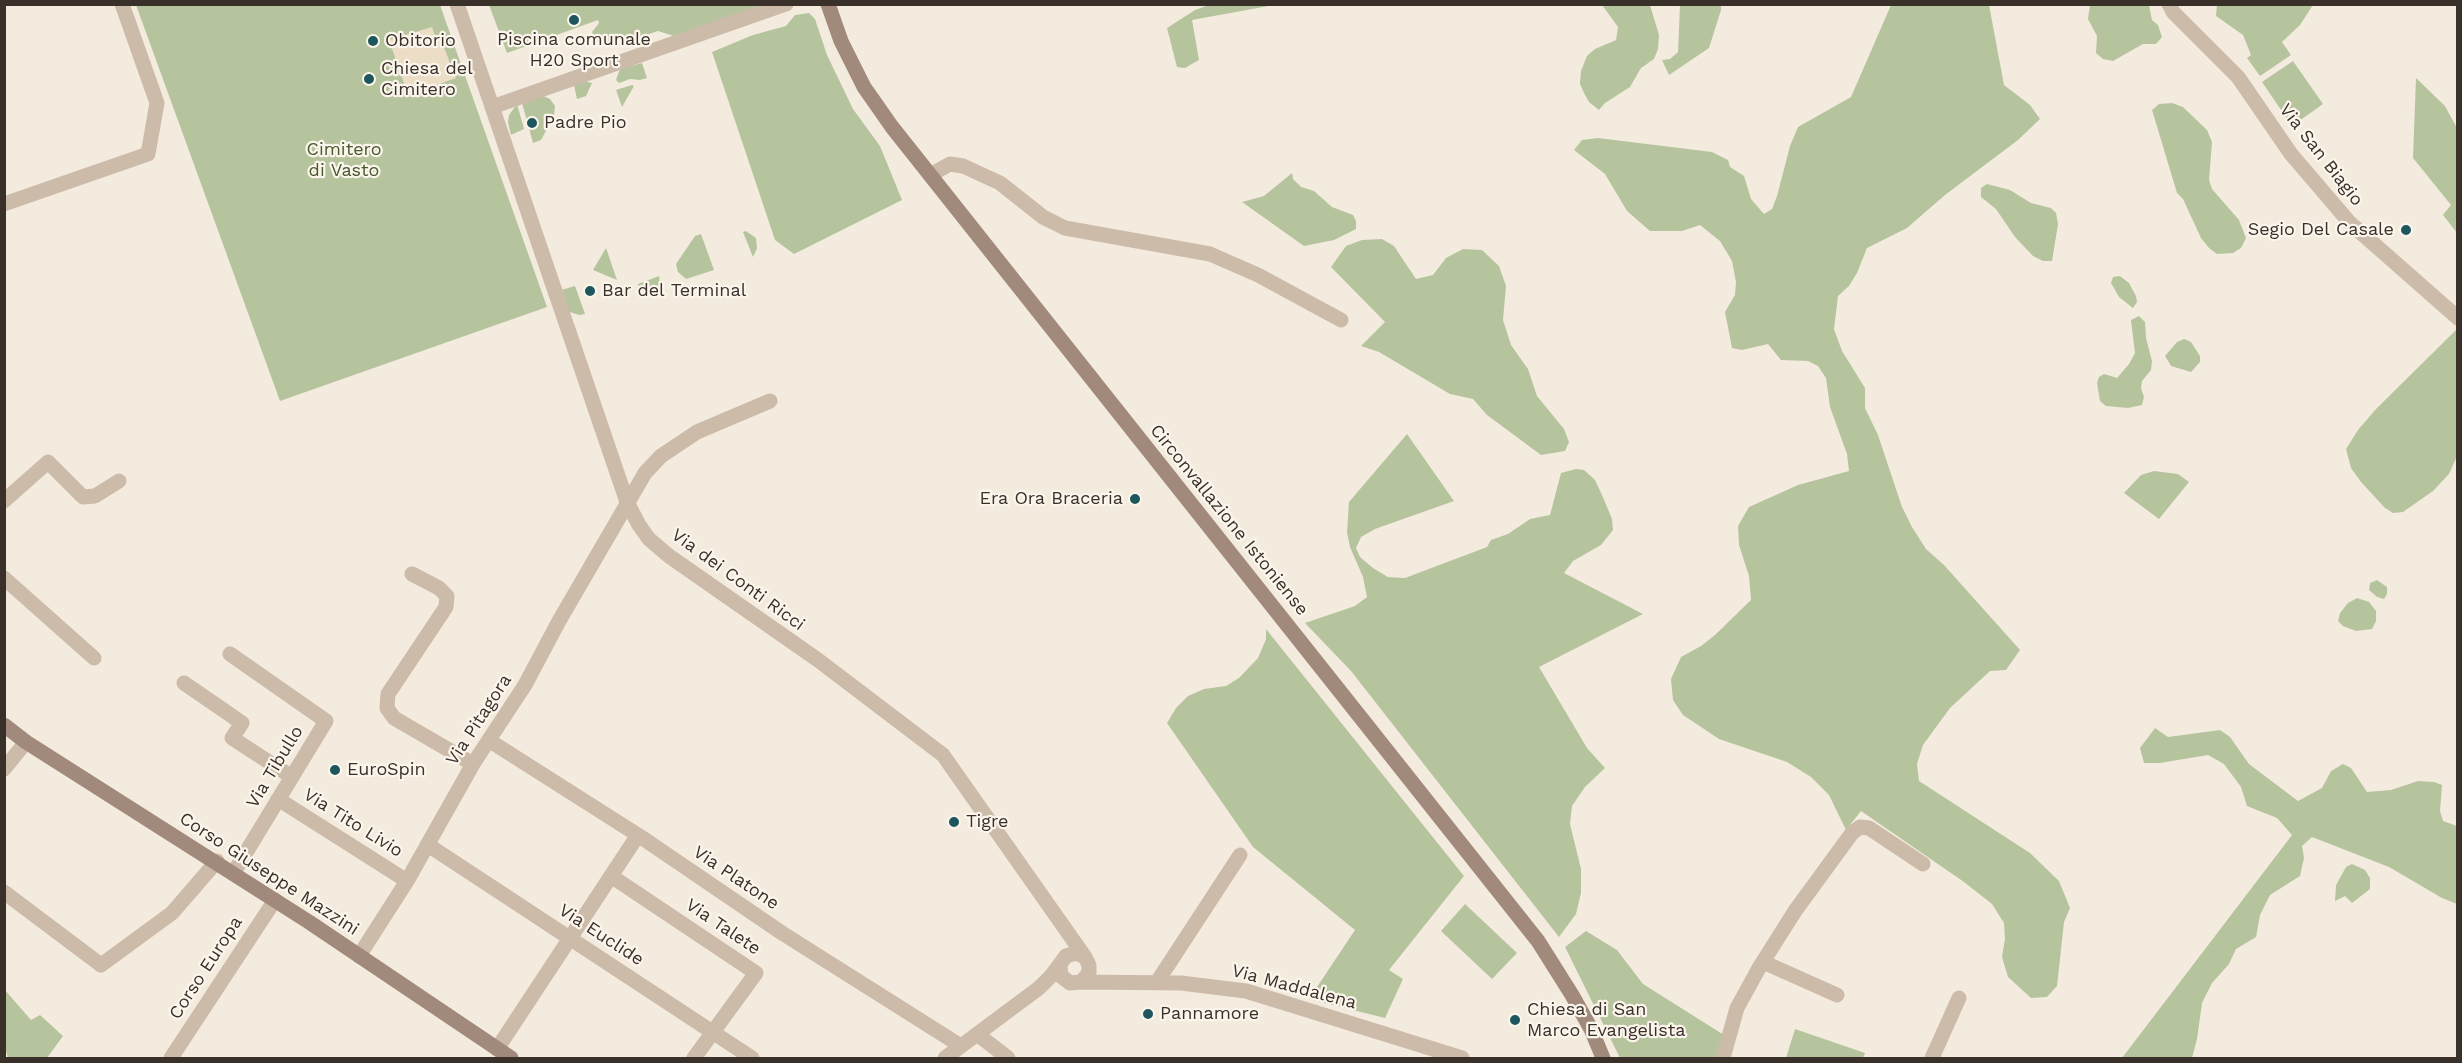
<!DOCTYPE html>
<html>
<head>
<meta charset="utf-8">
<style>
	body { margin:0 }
	#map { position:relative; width:2462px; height:1063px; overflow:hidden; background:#f4ebdf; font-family:"Work Sans",sans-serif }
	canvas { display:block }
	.frame { position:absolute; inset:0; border:6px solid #3a302a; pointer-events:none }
</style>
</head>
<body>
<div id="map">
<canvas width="2462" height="1063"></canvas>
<div class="frame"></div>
</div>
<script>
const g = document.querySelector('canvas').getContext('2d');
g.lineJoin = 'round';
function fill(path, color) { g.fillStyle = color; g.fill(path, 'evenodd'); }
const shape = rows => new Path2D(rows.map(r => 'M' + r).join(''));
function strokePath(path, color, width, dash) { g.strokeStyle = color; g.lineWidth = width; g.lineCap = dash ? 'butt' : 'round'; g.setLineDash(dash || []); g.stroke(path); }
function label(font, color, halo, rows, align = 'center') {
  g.font = font + ' "Work Sans",sans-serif'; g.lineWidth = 4.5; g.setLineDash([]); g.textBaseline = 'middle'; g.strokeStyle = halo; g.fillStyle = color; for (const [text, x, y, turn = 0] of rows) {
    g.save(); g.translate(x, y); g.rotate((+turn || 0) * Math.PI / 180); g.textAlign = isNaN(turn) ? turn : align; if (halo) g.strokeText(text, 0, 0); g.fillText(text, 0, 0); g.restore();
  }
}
const green = shape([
	[1212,4,1274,5,1192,20,1199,60,1185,68,1177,67,1167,28,1195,10],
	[2217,4,2313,4,2313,5,2300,25,2282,42,2291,55,2260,76,2247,58,2251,55,2243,35,2216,16],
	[136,5,440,5,547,307,280,401],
	[489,5,762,5,674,36,658,31,625,42,623,37,605,46,595,40,592,32,599,23,598,20,507,53],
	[1602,5,1650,5,1659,35,1658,49,1654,59,1641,68,1630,87,1605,103,1599,110,1589,102,1584,93,1580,84,1581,71,1587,56,1595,49,1616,40,1618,27],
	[1680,5,1721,5,1721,10,1709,48,1669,75,1662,60,1670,59,1678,52],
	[1891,5,1989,5,2004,85,2030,105,2040,119,2018,140,1945,195,1907,228,1867,248,1857,273,1849,286,1838,296,1834,329,1842,351,1865,388,1865,408,1878,435,1902,507,1912,527,1926,549,1944,565,2020,650,2006,670,1990,671,1950,708,1923,745,1917,764,1919,781,2030,853,2059,881,2070,908,2064,922,2057,986,2047,997,2031,998,2008,977,2002,957,2005,939,2004,923,1992,904,1964,882,1861,811,1846,830,1829,795,1811,777,1787,762,1719,739,1683,715,1673,700,1671,679,1681,657,1701,646,1715,635,1751,600,1749,576,1739,545,1738,526,1749,507,1798,485,1849,471,1847,454,1830,407,1826,378,1818,366,1808,361,1781,360,1768,344,1742,350,1732,348,1725,312,1735,295,1736,282,1732,261,1720,241,1700,225,1682,231,1650,231,1627,211,1605,174,1574,150,1582,140,1598,138,1712,152,1728,160,1730,167,1744,176,1751,199,1764,214,1772,209,1777,196,1790,146,1798,127,1851,97],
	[2090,5,2149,5,2152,20,2158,25,2162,37,2156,44,2143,44,2113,61,2103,59,2096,53,2097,36,2088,19],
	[809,13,815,19,827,55,853,109,880,146,902,200,794,254,775,240,712,52,753,35,786,26,795,15],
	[2293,61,2323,104,2292,126,2262,82],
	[642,63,647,78,640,80,630,79,619,83,616,80,620,69],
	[2416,78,2445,106,2457,128,2457,233,2443,215,2451,205,2413,158],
	[584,81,592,83,586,96,577,99,574,85],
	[632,85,634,86,622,107,616,90],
	[543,96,550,99,555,106,554,116,541,140,533,143,522,103],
	[2172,103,2183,107,2207,130,2212,142,2209,180,2212,189,2239,220,2246,238,2241,248,2233,253,2217,254,2209,248,2201,238,2183,199,2177,193,2152,110,2159,104],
	[517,104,524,129,511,135,508,122,509,115],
	[1292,173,1293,179,1301,187,1314,191,1332,207,1353,215,1356,221,1356,229,1334,240,1304,246,1242,202,1264,196],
	[1987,184,2010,190,2031,203,2051,208,2056,213,2058,224,2052,261,2043,261,2033,256,2015,237,1996,209,1981,197,1981,188],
	[746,231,756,238,757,248,753,257,743,232],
	[701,234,714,270,686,279,678,272,676,264,695,236],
	[1382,239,1394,246,1416,279,1433,275,1446,258,1463,249,1482,250,1499,266,1506,286,1503,320,1511,345,1528,369,1537,396,1564,429,1569,442,1565,451,1541,455,1487,415,1473,399,1450,394,1379,352,1361,346,1385,322,1331,267,1346,246,1362,240],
	[606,248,617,280,593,270],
	[659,276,660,284,653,292,644,292,639,287,638,284],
	[2120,276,2129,283,2136,296,2137,302,2133,308,2119,297,2111,283,2113,277],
	[575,286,585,314,579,315,567,311,558,291],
	[2139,316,2145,322,2146,338,2152,361,2151,370,2142,381,2141,388,2144,397,2142,405,2128,408,2106,406,2100,401,2097,383,2099,377,2104,374,2117,378,2129,364,2135,353,2131,320],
	[2457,329,2457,456,2449,474,2433,491,2403,512,2393,513,2385,508,2361,482,2351,468,2346,449,2358,430,2376,409],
	[2184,339,2191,342,2200,356,2200,362,2191,372,2171,366,2165,356,2177,342],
	[1407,434,1454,501,1375,529,1361,537,1356,548,1360,557,1373,568,1388,577,1405,578,1487,547,1491,540,1508,534,1530,519,1550,515,1561,473,1576,469,1584,470,1595,480,1602,495,1612,519,1613,530,1601,545,1573,561,1564,573,1643,614,1539,667,1587,748,1605,768,1585,787,1572,806,1570,824,1581,869,1581,893,1576,914,1559,937,1351,671,1305,623,1355,606,1367,597,1363,577,1350,547,1347,532,1349,502],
	[2154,471,2178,474,2189,482,2159,519,2124,493,2141,475],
	[2377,580,2387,587,2387,594,2384,599,2377,597,2369,590,2370,583],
	[2357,598,2369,602,2376,611,2376,621,2372,629,2356,631,2343,626,2338,621,2340,613,2348,603],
	[1266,629,1464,876,1389,970,1403,979,1385,1018,1309,999,1355,930,1253,847,1167,723,1176,708,1188,696,1204,689,1226,686,1239,678,1258,658,1266,639],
	[2155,728,2168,737,2220,730,2230,737,2249,764,2298,801,2322,788,2331,771,2343,764,2351,768,2367,792,2391,790,2418,781,2434,782,2442,785,2440,811,2443,821,2457,826,2457,904,2442,898,2389,867,2312,837,2302,846,2304,858,2300,876,2270,895,2260,915,2256,937,2236,949,2229,964,2212,983,2202,1003,2197,1039,2192,1058,2122,1058,2292,835,2277,818,2247,806,2241,787,2224,764,2208,755,2160,763,2144,763,2140,748],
	[2352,864,2365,870,2370,878,2370,889,2352,903,2345,896,2335,901,2336,885,2346,867],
	[1465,904,1517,953,1492,979,1441,931],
	[1586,931,1617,950,1643,984,1724,1035,1718,1058,1620,1058,1565,947],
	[5,990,31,1020,40,1015,63,1036,47,1058,8,1058,5,1047],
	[1795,1029,1865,1053,1863,1058,1786,1058]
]);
const plaza = shape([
	[432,27,435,36,439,35,456,78,408,95,389,40]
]);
const street = shape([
	[457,4,627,502,639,525,649,539,669,556,818,660,943,755,1085,957],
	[2169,4,2173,12,2238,77,2291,154,2350,223,2458,318],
	[492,107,786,4],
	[930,175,950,164,963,166,1000,183,1043,217,1065,228,1210,254,1258,275,1341,320],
	[4,204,148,154,157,103,122,4],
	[4,501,48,462,83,497,95,496,119,481],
	[412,574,439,588,447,596,446,607,388,694,387,708,394,718,473,764],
	[4,578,94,658],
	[230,654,326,721,234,872],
	[184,683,242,723,232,738,292,777],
	[490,741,641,837,782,933,961,1046],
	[4,769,26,742],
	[278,799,407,881],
	[428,845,752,1058],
	[611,876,756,973,694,1058],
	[4,892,101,965,172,913,217,861],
	[359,956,407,881,473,764,525,685,559,621,645,473,661,456,697,432,770,401],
	[1763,962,1837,995],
	[1081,982,1181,983,1246,991,1462,1058],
	[1157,982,1240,855],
	[977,1034,1008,1058],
	[497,1049,638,835],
	[171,1058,275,900],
	[945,1058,1039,988,1052,975,1066,956,1076,953,1085,957,1089,965,1089,973,1081,982,1070,983,1061,976,1060,966],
	[1723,1058,1737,1008,1759,968,1795,911,1852,833,1860,827,1869,828,1923,864],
	[1932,1058,1959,998]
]);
const secondary = shape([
	[828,4,841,41,864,87,892,127,1538,941,1572,995,1591,1029,1603,1058],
	[4,725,26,742,309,922,511,1058]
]);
const markers = [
	[574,20,6,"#1e565d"],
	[373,41,6,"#1e565d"],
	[369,79,6,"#1e565d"],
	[532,123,6,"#1e565d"],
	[2406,230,6,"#1e565d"],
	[590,291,6,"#1e565d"],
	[1135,499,6,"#1e565d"],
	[335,770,6,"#1e565d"],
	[954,822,6,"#1e565d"],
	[1148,1014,6,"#1e565d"],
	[1515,1020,6,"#1e565d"]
];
const poiNames = [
	["Piscina comunale",574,40,"center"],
	["H20 Sport",574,61,"center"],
	["Obitorio",385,41],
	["Chiesa del",381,69],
	["Cimitero",381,90],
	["Padre Pio",544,123],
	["Segio Del Casale",2394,230,"right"],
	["Bar del Terminal",602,291],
	["Era Ora Braceria",1123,499,"right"],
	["EuroSpin",347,770],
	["Tigre",966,822],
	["Chiesa di San",1527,1010],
	["Marco Evangelista",1527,1031],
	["Pannamore",1160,1014]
];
const parkNames = [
	["Cimitero",344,150],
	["di Vasto",344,171]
];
const streetNames = [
	["Via San Biagio",2321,155,52],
	["Circonvallazione Istoniense",1229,520,51],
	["Via dei Conti Ricci",738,580,36],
	["Via Pitagora",479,720,-57],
	["Via Tibullo",275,767,-59],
	["Via Tito Livio",353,823,32],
	["Corso Giuseppe Mazzini",269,874,33],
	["Via Platone",736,878,34],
	["Via Talete",723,927,34],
	["Via Euclide",601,935,33],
	["Corso Europa",206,968,-57],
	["Via Maddalena",1294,987,15]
];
fill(green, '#b6c49e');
fill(plaza, '#ecddc6');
strokePath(street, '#cdbbaa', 15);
strokePath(secondary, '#a18a7c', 15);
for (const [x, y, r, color] of markers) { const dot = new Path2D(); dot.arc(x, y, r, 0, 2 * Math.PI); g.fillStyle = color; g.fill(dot); strokePath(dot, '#fbf5ec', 2); }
label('18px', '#3a302a', '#fbf5ec', poiNames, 'left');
label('18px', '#47592d', '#fbf5ec', parkNames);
label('18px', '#3a302a', '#fbf5ec', streetNames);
</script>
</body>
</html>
